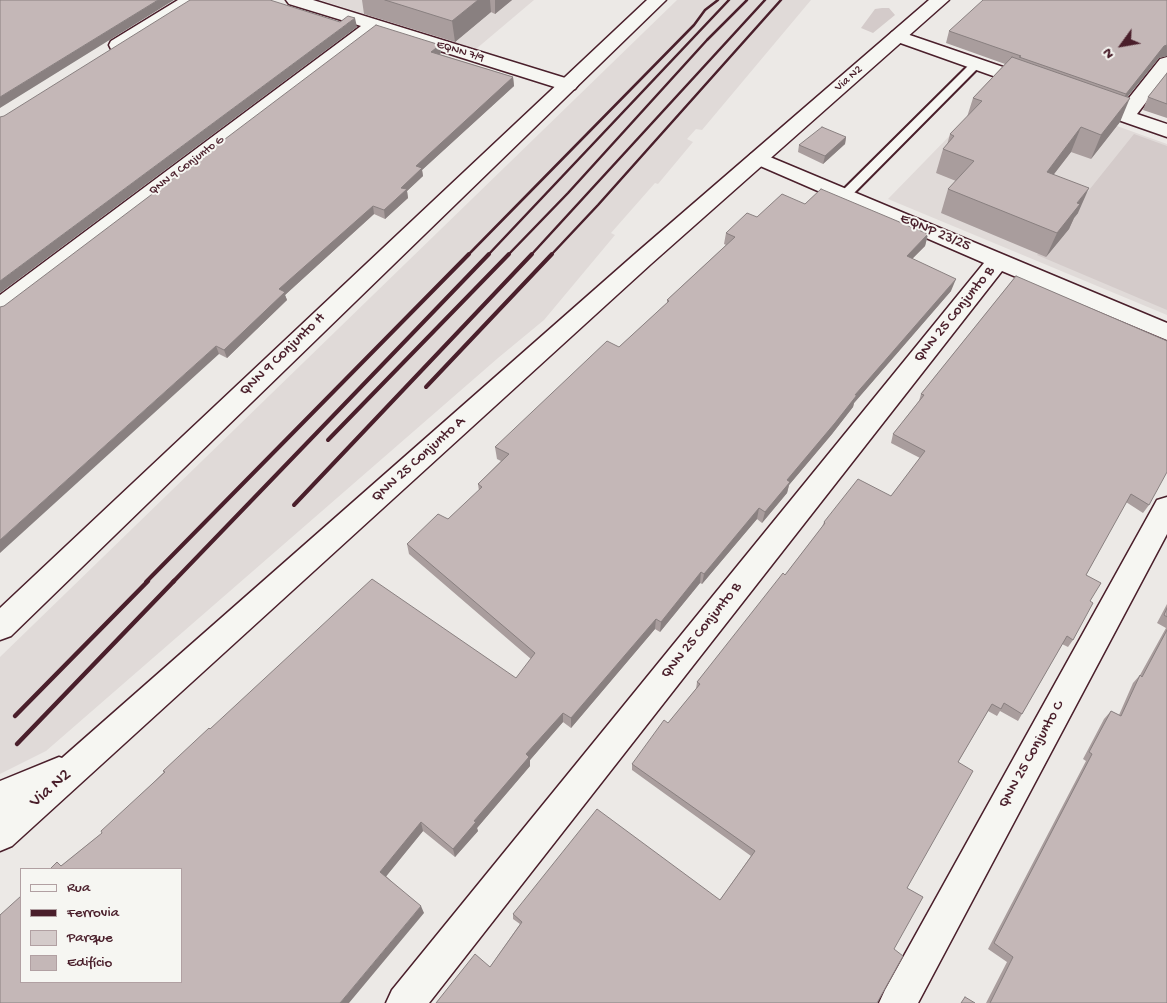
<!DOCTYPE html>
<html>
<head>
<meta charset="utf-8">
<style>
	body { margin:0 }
	#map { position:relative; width:1167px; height:1003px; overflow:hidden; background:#ece9e6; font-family:"Gochi Hand",sans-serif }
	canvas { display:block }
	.legend { position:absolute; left:20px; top:868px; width:162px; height:115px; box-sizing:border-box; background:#f6f6f2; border:1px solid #b1a0a2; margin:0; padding:6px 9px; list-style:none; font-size:15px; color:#4a1f2b }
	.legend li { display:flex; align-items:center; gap:10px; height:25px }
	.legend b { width:25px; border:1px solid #b1a0a2 }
	.north { position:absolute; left:1097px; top:20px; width:50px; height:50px; -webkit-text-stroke:4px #f6f6f2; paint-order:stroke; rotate:238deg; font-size:14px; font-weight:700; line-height:20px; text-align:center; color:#4a1f2b }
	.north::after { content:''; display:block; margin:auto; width:18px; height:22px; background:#4a1f2b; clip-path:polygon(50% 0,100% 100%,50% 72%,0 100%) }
</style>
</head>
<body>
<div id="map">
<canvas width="1167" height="1003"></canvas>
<ul class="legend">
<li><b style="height:6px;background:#f6f6f2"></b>Rua</li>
<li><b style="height:6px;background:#4a1f2b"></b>Ferrovia</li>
<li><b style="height:14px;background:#d4cbca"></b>Parque</li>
<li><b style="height:14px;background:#c4b7b7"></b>Edifício</li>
</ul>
<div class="north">N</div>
</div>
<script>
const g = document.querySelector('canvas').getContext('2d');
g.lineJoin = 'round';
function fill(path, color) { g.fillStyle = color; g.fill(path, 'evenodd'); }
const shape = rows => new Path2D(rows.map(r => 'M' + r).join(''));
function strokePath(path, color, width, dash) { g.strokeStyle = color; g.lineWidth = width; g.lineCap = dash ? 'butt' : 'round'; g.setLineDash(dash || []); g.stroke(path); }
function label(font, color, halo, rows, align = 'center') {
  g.font = font + ' "Gochi Hand",sans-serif'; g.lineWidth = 4; g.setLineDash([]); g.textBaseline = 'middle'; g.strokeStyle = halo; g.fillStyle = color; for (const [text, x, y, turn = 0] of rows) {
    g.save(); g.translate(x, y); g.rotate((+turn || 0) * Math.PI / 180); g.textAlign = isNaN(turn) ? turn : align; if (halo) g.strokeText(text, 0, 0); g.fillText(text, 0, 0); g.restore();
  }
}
const built = shape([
	[320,0,534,0,476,49],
	[677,0,811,0,702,130,696,129,687,139,693,142,658,184,655,183,611,233,615,235,544,320,498,358,46,751,0,774,0,657],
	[1000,84,1167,144,1167,315,888,199]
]);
const green = shape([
	[882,8,889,8,895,15,873,33,861,28,875,9],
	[1134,134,1167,146,1167,310,1037,255]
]);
const lane = shape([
	[976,61,982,64,980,66,850,197,842,197,840,194,842,191,972,62,976,61]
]);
const street = shape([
	[178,0,199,0,196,4,125,49,118,51,111,49,109,45,111,41,178,0],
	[286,0,313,0,575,81,578,85,575,89,568,91,561,89,377,31,8,313,0,315,0,295,361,26,289,4,286,0],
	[898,31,1041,80,1044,84,1041,88,1034,90,1027,88,892,40,889,36,892,32,898,31],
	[1167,57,1167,75,1137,114,1167,124,1167,137,1081,107,1078,103,1081,99,1088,97,1121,108,1160,59,1167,57],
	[758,152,1167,323,1167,340,1002,271,429,1003,386,1003,392,990,984,263,751,162,748,158,751,154,758,152],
	[1167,497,1167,534,918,1003,879,1003,885,990,1157,500,1167,497]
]);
const secondary = shape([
	[647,0,666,0,11,636,0,640,0,608,647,0],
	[929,0,949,0,651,264,12,846,0,851,0,781,59,757,62,758,635,254,929,0]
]);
const railFar2 = shape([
	[468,255,694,25,705,10,718,0],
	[488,255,729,0],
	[508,255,568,193,707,40,747,0],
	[531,255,765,0],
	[551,255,598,205,781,0]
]);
const railFar1 = shape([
	[426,387,552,254],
	[328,440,509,254],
	[294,505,532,254],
	[146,582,469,254],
	[173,582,489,254]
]);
const rail = shape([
	[15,716,148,581],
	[17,744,174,581]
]);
const wall = shape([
	[362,0,512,0,495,14,491,12,455,42,364,14],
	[1167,0,1167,56,1159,58,1127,97,1120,122,1091,159,1071,152,1054,174,1078,213,1074,218,1069,229,1046,257,941,213,948,189,956,181,936,173,943,149,947,145,950,134,967,117,973,98,1005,64,946,43,949,31],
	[440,45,441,53,439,54,513,77,514,86,422,170,423,176,407,191,408,198,385,219,374,214,285,295,287,300,227,358,219,354,4,306],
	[1167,73,1167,118,1143,110,1148,97],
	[846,137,845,144,823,164,798,152,799,145],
	[805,204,928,234,925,246,912,259,951,291,854,403,853,407,832,434,789,485,787,493,762,523,757,519,702,584,700,583,660,632,655,629,571,728,563,722,530,760,530,766,477,828,478,831,455,857,423,831,386,876,424,913,61,866,102,833,164,772,163,771,210,729,516,678,531,659,409,554,407,544,448,519,479,491,478,484,501,461,497,459,495,447,619,347,667,303,667,300,726,245,724,244,726,233,757,217],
	[1016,276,1149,505,1143,513,1126,502,1086,575,1090,601,1073,640,1068,647,1062,644,1018,721,1000,711,997,716,988,711,958,762,907,888,490,967,520,924,513,919,513,914,720,900,751,856,632,770,632,764,668,723,696,689,697,682,785,575,822,527,824,522,891,496,920,458,891,443,893,434,919,401,921,394],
	[1167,604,1167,1003,986,1003,1007,962,988,949,1086,761,1083,759,1104,719,1111,711,1119,715,1133,683,1140,675,1166,628,1157,623]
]);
const shadedWall = shape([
	[158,0,174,0,0,108,0,97],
	[478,0,490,0,491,12,455,42,452,21],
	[495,0,512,0,495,14],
	[355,18,357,27,0,293,0,281],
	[440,45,441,53,432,60,431,52],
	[1167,45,1167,56,1159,58,1120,106,1126,94,1164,46],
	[513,77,514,86,422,170,423,176,407,191,408,198,385,219,384,210,416,166],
	[1130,98,1120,122,1091,159,1101,135],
	[1081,127,1071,152,1037,196,1047,172],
	[846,137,845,144,823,164,825,156],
	[1089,188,1078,213,1074,218,1069,229,1046,257,1057,233,1077,203],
	[373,206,374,214,285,295,287,300,227,358,224,350,279,289],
	[928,234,925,246,903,268,907,256],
	[956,279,951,291,854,403,853,407,832,434,789,485,787,493,762,523,765,512,787,480,855,395],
	[216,346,219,354,0,553,0,540],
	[759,508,757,519,702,584,704,574],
	[701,572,700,583,660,632,661,622],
	[656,619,655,629,571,728,571,718],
	[563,713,563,722,530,760,530,766,477,828,478,831,455,857,453,849,526,754],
	[421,822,423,831,384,879,380,872],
	[421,906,424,913,349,1003,340,1003]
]);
const building = shape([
	[0,0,158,0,0,97,0,0],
	[190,0,270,0,340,22,348,16,355,18,0,281,0,117,4,116,190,0],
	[385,0,478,0,452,21,385,0],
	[983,0,1167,0,1167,45,1164,46,1126,94,1019,57,1021,56,949,31,983,0],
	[376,25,440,45,431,52,513,77,416,166,422,168,401,188,407,189,384,210,373,206,279,289,285,292,224,350,216,346,0,540,0,307,4,306,376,25],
	[1012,57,1130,98,1101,135,1081,127,1047,172,1089,188,1077,203,1080,204,1057,233,948,189,974,161,943,149,954,136,950,134,982,101,973,98,1012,57],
	[1167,73,1167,104,1148,97,1167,73],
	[822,127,846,137,825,156,799,145,822,127],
	[821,189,928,234,907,256,956,279,855,395,857,395,835,423,787,480,790,482,765,512,759,508,704,574,701,572,661,622,656,619,571,718,563,713,526,754,529,757,474,821,476,822,453,849,421,822,380,872,421,906,340,1003,0,1003,0,915,21,896,21,982,181,982,181,869,50,869,57,862,61,866,102,833,101,831,165,772,163,771,209,728,210,729,372,579,516,678,535,653,407,544,438,514,448,519,482,487,478,484,509,454,495,447,607,341,619,347,669,301,667,300,735,237,726,233,747,213,757,217,782,194,805,204,821,189],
	[1016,276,1167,341,1167,472,1149,505,1131,494,1086,575,1101,583,1090,601,1093,603,1073,640,1067,636,1022,714,1004,703,1001,709,992,704,958,762,973,771,907,888,923,897,894,949,903,956,877,1003,436,1003,475,954,490,967,522,922,513,914,597,809,720,900,755,851,632,764,664,720,668,723,700,684,697,682,783,573,785,575,825,523,824,522,858,479,891,496,925,451,893,434,924,395,921,394,1016,276],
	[1167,608,1167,617,1164,615,1167,608],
	[1167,630,1167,1003,990,1003,1013,957,994,943,1092,754,1089,752,1111,711,1121,716,1140,675,1142,677,1167,630],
	[965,997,975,1003,961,1003,965,997]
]);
const farStreetnames = [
	["EQNN 7/9",460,52,17],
	["Via N2",849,79,-41],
	["QNN 9 Conjunto G",187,166,-37]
];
const streetNames = [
	["EQNP 23/25",935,233,23],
	["QNN 25 Conjunto B",955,315,-51],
	["QNN 9 Conjunto H",283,355,-44],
	["QNN 25 Conjunto A",419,460,-42],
	["QNN 25 Conjunto B",702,631,-51],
	["QNN 25 Conjunto C",1032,755,-61]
];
const nearStreetnames = [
	["Via N2",51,789,-41]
];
fill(built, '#e0dad8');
fill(green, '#d4cbca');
strokePath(lane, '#4a1f2b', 4);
strokePath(street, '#4a1f2b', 3);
strokePath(secondary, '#4a1f2b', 3);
fill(lane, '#f6f6f2');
fill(street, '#f6f6f2');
fill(secondary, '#f6f6f2');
strokePath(railFar2, '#4a1f2b', 2.5);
strokePath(railFar1, '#4a1f2b', 4);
strokePath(rail, '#4a1f2b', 4.5);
fill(wall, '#a99d9d');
fill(shadedWall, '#898080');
fill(building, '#c4b7b7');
strokePath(building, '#898080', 1);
label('12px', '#4a1f2b', '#f6f6f2', farStreetnames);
label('15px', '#4a1f2b', '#f6f6f2', streetNames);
label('18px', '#4a1f2b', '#f6f6f2', nearStreetnames);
</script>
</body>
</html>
